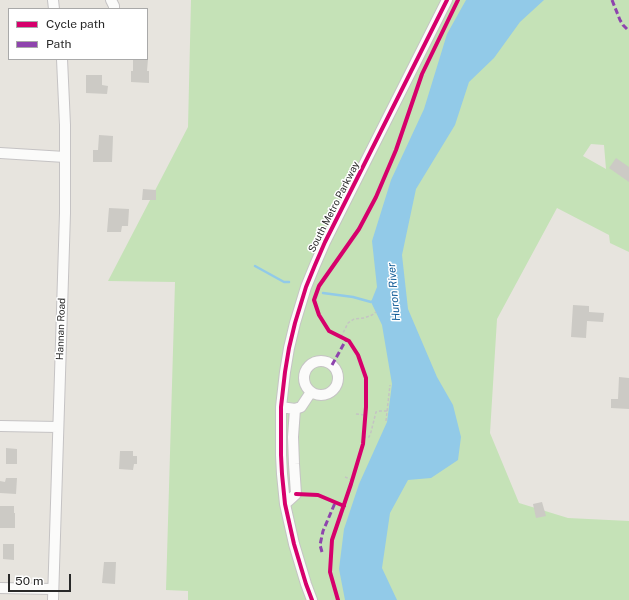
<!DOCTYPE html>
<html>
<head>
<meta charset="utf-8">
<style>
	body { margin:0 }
	#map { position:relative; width:629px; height:600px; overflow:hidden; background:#e7e4de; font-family:"Public Sans",sans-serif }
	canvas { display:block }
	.legend { position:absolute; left:8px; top:8px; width:140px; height:52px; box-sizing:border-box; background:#fff; border:1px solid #a9a9a9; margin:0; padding:5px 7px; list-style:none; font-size:12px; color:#292929 }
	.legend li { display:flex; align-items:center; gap:8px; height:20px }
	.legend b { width:20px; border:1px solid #a9a9a9 }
	.scale { position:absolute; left:8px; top:574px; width:63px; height:18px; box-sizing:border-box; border:2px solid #292929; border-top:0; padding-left:5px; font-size:12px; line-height:14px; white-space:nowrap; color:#292929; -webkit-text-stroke:3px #fff; paint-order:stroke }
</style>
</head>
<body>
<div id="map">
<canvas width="629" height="600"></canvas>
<ul class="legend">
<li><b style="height:5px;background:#d6006c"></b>Cycle path</li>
<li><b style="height:5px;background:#8e44ad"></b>Path</li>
</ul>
<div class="scale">50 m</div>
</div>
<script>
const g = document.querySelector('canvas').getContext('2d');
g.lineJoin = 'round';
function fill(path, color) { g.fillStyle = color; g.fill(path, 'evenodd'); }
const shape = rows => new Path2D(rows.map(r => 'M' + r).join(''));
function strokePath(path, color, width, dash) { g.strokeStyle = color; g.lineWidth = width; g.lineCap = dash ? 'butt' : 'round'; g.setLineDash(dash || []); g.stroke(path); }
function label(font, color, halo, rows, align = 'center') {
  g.font = font + ' "Public Sans",sans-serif'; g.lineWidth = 3; g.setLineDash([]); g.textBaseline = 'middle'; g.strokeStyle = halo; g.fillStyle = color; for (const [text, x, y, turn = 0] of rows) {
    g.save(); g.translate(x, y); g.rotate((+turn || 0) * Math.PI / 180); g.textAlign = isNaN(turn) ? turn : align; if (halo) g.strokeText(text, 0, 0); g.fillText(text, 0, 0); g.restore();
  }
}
const green = shape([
	[191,0,629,0,629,252,610,243,609,235,557,208,497,319,490,433,519,503,568,518,629,521,629,600,188,600,188,591,166,590,175,282,108,281,188,127],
	[591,144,604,145,606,169,583,156]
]);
const water = shape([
	[466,0,544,0,520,22,494,58,469,82,455,125,416,189,402,255,408,309,437,377,453,405,461,437,458,460,431,478,408,480,390,513,382,568,397,600,345,600,339,569,344,529,359,484,387,422,392,384,382,325,371,302,377,287,372,241,391,180,424,109,447,34]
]);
const stream = shape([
	[255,266,284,282,289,282],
	[323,293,353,297,371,302,373,301]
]);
const building = shape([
	[133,59,148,59,147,71,149,71,149,83,131,82,131,71,133,71],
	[86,75,102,75,102,85,108,86,107,94,86,93],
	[99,135,113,136,112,162,93,162,93,150,98,150],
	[616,158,629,167,629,182,609,168],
	[143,189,156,190,156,200,142,200],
	[109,208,129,209,128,226,122,226,121,232,107,232],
	[573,305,589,306,589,312,604,313,603,322,587,321,586,338,571,337],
	[619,377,629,378,629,409,611,408,611,399,618,399],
	[6,448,17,449,17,464,6,464],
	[120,451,133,451,133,456,137,456,137,464,134,464,133,470,119,469],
	[6,478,17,478,16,494,0,493,0,481,5,482],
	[542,502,546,516,536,518,533,504],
	[0,506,14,506,14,513,15,513,15,528,0,528],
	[3,544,14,544,14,560,3,559],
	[104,562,116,562,115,584,102,583]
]);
const path = shape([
	[341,337,348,323,354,319,364,318,372,315,376,312],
	[356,414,365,415],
	[386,421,390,385],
	[363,437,369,437,371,432,376,412,380,411,387,411],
	[345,477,352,480]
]);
const minor = shape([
	[53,0,54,9],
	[111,0,114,6,114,9],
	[0,153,65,157],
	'304 378a17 17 0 1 1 34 0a17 17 0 1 1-34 0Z',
	[281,407,295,409,293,437,294,464,296,494,285,504],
	[295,409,301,407,311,392],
	[0,426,58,427],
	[0,588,53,589],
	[53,600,65,213,65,125,62,59],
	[312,600,306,584,294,544,285,504,282,474,281,455,281,407,285,372,289,348,295,323,306,287,315,265,325,242,447,0]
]);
const quiet = shape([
	[612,0,620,20,623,25,629,31],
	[332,365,346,340],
	[322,552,320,545,323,531,335,503]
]);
const cycleway = shape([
	[296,494,318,495,344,506],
	[312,600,306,584,294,544,285,504,282,474,281,455,281,407,285,372,289,348,295,323,306,287,315,265,325,242,447,0],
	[338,600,330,572,332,540,351,484,363,444,366,407,366,378,358,355,349,341,329,331,319,315,314,300,319,286,359,229,376,197,396,150,422,74,458,0]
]);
const streetNames = [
	["South Metro Parkway",334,207,-63],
	["Hannan Road",61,329,-88]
];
const waterNames = [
	["Huron River",394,292,-95]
];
fill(green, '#c5e2b7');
fill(water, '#92cae8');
strokePath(stream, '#92cae8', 2.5);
fill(building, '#cccac5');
strokePath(minor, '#c5c3c4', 12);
strokePath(path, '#c4c4c3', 1.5, [3, 2]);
strokePath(minor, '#fbfbfa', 10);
strokePath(quiet, '#8e44ad', 3, [6, 3]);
strokePath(cycleway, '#d6006c', 4);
label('10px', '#292929', '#fff', streetNames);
label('italic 11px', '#0f5b97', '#fff', waterNames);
</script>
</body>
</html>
